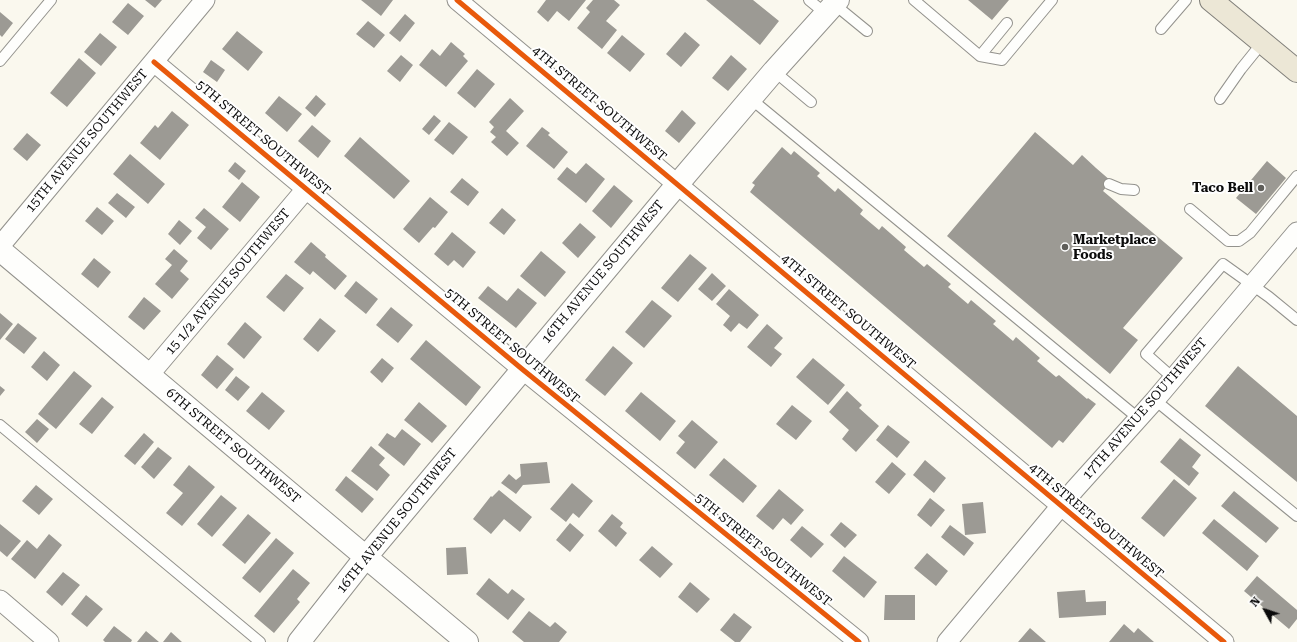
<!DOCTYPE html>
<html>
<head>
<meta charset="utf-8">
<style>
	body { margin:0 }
	#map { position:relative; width:1297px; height:642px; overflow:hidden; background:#faf8ee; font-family:"Roboto Serif",serif }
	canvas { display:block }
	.north { position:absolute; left:1245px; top:590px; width:40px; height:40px; -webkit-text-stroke:3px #fff; paint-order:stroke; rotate:310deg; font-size:11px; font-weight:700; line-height:16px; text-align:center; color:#0b0b0b }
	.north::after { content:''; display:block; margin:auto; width:14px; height:18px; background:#0b0b0b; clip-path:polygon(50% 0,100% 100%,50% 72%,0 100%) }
</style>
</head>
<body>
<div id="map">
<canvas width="1297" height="642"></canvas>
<div class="north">N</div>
</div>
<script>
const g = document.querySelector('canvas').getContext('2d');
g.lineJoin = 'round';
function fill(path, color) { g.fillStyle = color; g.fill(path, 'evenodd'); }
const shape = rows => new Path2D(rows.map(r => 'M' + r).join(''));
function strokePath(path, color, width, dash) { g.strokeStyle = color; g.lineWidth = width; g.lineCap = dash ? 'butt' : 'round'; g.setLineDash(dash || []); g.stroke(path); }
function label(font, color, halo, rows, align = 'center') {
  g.font = font + ' "Roboto Serif",serif'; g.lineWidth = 4; g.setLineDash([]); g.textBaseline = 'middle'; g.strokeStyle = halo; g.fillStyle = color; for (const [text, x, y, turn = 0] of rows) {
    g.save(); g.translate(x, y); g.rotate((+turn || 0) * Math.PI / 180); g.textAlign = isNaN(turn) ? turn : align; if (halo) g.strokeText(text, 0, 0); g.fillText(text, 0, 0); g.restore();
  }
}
const building = shape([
	[145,0,162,0,155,8],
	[361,0,393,0,381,16],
	[546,0,586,0,569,21,557,11,548,22,537,12],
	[593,0,614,0,620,5,606,21,617,30,602,49,577,28,590,12,586,8],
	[706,0,753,0,779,21,760,45],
	[968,0,1009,0,992,20],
	[128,3,144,16,128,35,112,22],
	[0,12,13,23,2,37,0,35],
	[405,14,415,23,400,42,389,33],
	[368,21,385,35,374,48,356,34],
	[237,31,263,52,248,71,222,49],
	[685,32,700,45,681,67,666,54],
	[100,33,117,47,101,66,84,52],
	[622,35,645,54,630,72,607,53],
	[451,42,465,54,463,56,468,61,446,87,419,65,432,49,440,56],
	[401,55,413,65,400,82,387,71],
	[731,55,747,69,728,91,712,78],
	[79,58,96,73,67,107,50,93],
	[211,60,225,70,217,82,203,72],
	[477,69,495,84,475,108,457,93],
	[316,95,326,104,315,117,305,108],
	[279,96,302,114,287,132,265,113],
	[510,98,524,111,506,131,519,143,507,156,491,142,496,137,490,132,494,127,489,122],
	[682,110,696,123,679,143,665,131],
	[172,111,189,125,160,160,140,143,155,125,158,128],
	[434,115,441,121,429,135,422,129],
	[449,122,468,137,453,155,434,140],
	[312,125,331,141,318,158,298,141],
	[542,127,550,133,548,135,568,152,554,169,526,146],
	[1035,132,1073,165,1082,155,1096,168,1111,181,1103,191,1183,258,1123,328,1138,340,1110,374,947,236],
	[27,133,41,145,27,161,13,149],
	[360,137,410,181,394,199,344,156],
	[782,147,791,155,794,151,820,173,817,176,835,192,838,188,863,210,860,214,879,230,882,226,906,247,904,250,924,267,927,264,951,284,948,287,968,304,971,300,996,321,993,324,1013,341,1016,337,1040,358,1037,361,1056,377,1059,375,1087,399,1088,398,1096,404,1063,443,1059,440,1052,448,750,192,755,185,752,183],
	[130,154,165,184,148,204,113,174],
	[1267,161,1286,178,1256,214,1236,198],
	[235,162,246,171,239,180,228,171],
	[586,163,605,179,586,203,557,179,567,167,576,174],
	[462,178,479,192,468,206,450,192],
	[242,182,260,197,240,222,222,207],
	[614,185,633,201,611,228,592,211],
	[117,193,135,207,126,218,108,203],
	[430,197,448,212,435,228,433,227,419,243,403,229],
	[97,207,114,221,102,235,85,221],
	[204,208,229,229,211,250,197,238,206,227,195,218],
	[502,208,516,220,504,235,489,223],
	[179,220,192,231,180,245,168,234],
	[580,223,596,237,578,258,562,243],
	[452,232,476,252,463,268,454,260,448,266,434,254],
	[311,242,326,255,325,257,347,276,335,290,313,271,310,275,294,262],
	[174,249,188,261,180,271,189,279,172,299,155,284,172,265,165,259],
	[541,251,566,272,545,297,520,276],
	[690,254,707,268,678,302,661,288],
	[94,258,111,272,98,288,81,274],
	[712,273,726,286,712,301,698,289],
	[286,274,304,288,284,312,266,297],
	[356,281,378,299,366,314,344,296],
	[488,286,507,301,518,288,537,303,516,328,478,298],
	[729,289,759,315,747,329,739,323,731,332,723,325,730,316,716,304],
	[144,297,161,311,144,330,128,317],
	[652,300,672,316,644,348,625,332],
	[391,307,413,325,398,343,376,325],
	[0,313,13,324,0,340],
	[320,318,336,331,318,352,303,339],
	[245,322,262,337,244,359,227,344],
	[18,323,37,338,24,354,5,339],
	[767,324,783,338,774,348,782,354,771,367,747,347],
	[426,340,481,387,466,406,410,359],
	[613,346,633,363,605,396,585,380],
	[44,351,60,365,47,381,31,367],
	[217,355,234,369,217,389,201,375],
	[382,358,394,368,382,383,370,372],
	[813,358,845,385,828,405,796,377],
	[1238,366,1297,416,1297,482,1205,406],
	[74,371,92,386,56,429,38,414],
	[236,376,250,387,238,401,225,390],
	[0,386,5,390,0,396],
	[847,391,862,405,859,408,879,426,856,452,842,439,849,430,829,412],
	[262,392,285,411,269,430,246,411],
	[641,392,676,421,660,441,625,411],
	[102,397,114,407,92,434,79,424],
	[419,402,447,426,432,443,404,420],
	[792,405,812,421,796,440,776,424],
	[37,419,49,429,37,443,25,432],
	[692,420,718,442,695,469,676,453,685,442,678,436],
	[888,425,910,442,897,458,876,440],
	[402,429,421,444,404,466,378,445,387,433,395,438],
	[144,433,154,442,135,465,124,456],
	[1180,438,1201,455,1192,467,1199,473,1189,486,1160,462],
	[371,446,385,458,379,465,390,475,377,491,351,471],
	[158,447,172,458,154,479,141,467],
	[724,458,757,486,743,503,709,475],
	[925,460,946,478,934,493,913,475],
	[547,462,550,483,523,485,516,494,501,483,509,474,516,480,521,476,520,464],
	[892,462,906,474,889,494,875,482],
	[189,465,215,487,182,526,166,513,183,493,173,485],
	[346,476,374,499,362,513,335,490],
	[1174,479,1197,498,1164,537,1141,518],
	[572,483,593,501,579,518,573,513,566,522,550,509],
	[36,485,53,499,39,515,22,501],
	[779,489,804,510,791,525,783,518,773,530,756,516],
	[499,490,532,517,520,532,504,519,491,534,473,519,491,496,492,497],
	[1234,491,1279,528,1266,543,1221,506],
	[221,495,237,508,212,537,197,524],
	[930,498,945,510,931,527,917,515],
	[983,502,986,533,965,535,962,504],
	[248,514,271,533,245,564,222,545],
	[612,514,623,523,620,527,627,533,616,547,598,531],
	[1214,519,1259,556,1247,571,1202,533],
	[841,522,857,535,845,548,830,535],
	[570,523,584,535,570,552,556,540],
	[0,524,21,541,7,557,0,551],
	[950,525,974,543,964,556,941,537],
	[802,526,824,544,811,558,790,540],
	[49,534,62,545,35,579,11,559,27,540,37,549],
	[276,538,294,553,260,593,242,578],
	[652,546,673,564,660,578,639,560],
	[466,547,468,574,447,575,446,548],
	[927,553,948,571,936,586,914,568],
	[844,556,877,582,864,598,832,571],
	[293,569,310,583,297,599,300,602,274,633,254,616],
	[63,572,80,585,62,606,46,592],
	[1257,576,1297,610,1297,619,1289,629,1244,591],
	[489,578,508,594,512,589,525,599,508,620,476,594],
	[690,582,710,599,697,613,678,597],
	[1085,590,1086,602,1106,601,1106,615,1059,618,1057,592],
	[86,595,103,609,87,627,71,614],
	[885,595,915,595,915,620,884,620],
	[529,611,550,627,555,622,567,632,559,642,524,642,512,632],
	[734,613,752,627,740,642,735,642,720,630],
	[1124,624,1134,633,1138,628,1154,642,1109,642],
	[114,626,132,640,131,642,105,642,103,640],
	[1030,628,1046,642,1018,642],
	[146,631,159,642,137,642],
	[171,632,182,642,163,642]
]);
const service = shape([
	[809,0,825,13],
	[914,0,980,56,1002,60,1052,0],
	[834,4,867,31],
	[1161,29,1186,0],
	[980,56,1007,23],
	[0,61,51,0],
	[774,71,811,102],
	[751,99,1138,418],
	[1220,99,1241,69,1262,43],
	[1109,184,1121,189,1134,190],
	[1190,209,1228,241,1239,241,1250,233,1297,176],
	[1173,378,1146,354,1223,264,1269,297,1297,320],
	[1155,400,1297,516],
	[0,425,260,642]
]);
const minor = shape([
	[457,0,1224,642],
	[154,62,522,369,859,642],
	[0,246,205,0],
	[149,375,306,189],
	[0,600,49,642],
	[947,642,1075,489,1155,400,1297,232]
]);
const tertiary = shape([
	[0,250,467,642],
	[299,642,365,558,665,199,774,71,838,0]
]);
const primary = shape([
	[1211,0,1297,71]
]);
const cycleway = shape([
	[457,0,1224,642],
	[154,62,522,369,859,642]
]);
const markers = [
	[1261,188,4,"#5f5e5a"],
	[1065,247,4,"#5f5e5a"]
];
const streetNames = [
	["4TH STREET SOUTHWEST",599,104,40],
	["5TH STREET SOUTHWEST",263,138,40],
	["15TH AVENUE SOUTHWEST",87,141,-50],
	["16TH AVENUE SOUTHWEST",603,272,-50],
	["15 1/2 AVENUE SOUTHWEST",228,282,-50],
	["4TH STREET SOUTHWEST",848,312,40],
	["5TH STREET SOUTHWEST",512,346,40],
	["17TH AVENUE SOUTHWEST",1145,409,-49],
	["6TH STREET SOUTHWEST",233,446,40],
	["16TH AVENUE SOUTHWEST",397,521,-51],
	["4TH STREET SOUTHWEST",1096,521,40],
	["5TH STREET SOUTHWEST",763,550,39]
];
const poiNames = [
	["Taco Bell",1253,188],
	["Marketplace",1073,240,"left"],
	["Foods",1073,255,"left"]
];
fill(building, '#9c9a94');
strokePath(service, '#93928d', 12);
strokePath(minor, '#93928d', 21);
strokePath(tertiary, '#93928d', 24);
strokePath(primary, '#807f7a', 24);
strokePath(service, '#fefefc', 10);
strokePath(minor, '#fefefc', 19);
strokePath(tertiary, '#fefefc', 22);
strokePath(primary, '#ece7d6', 22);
strokePath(cycleway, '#e8590c', 5);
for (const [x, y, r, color] of markers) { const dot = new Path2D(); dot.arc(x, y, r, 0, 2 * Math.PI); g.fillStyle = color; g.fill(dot); strokePath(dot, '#fff', 1.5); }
label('13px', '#0b0b0b', '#fff', streetNames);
label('bold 13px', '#0b0b0b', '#fff', poiNames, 'right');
</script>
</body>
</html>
